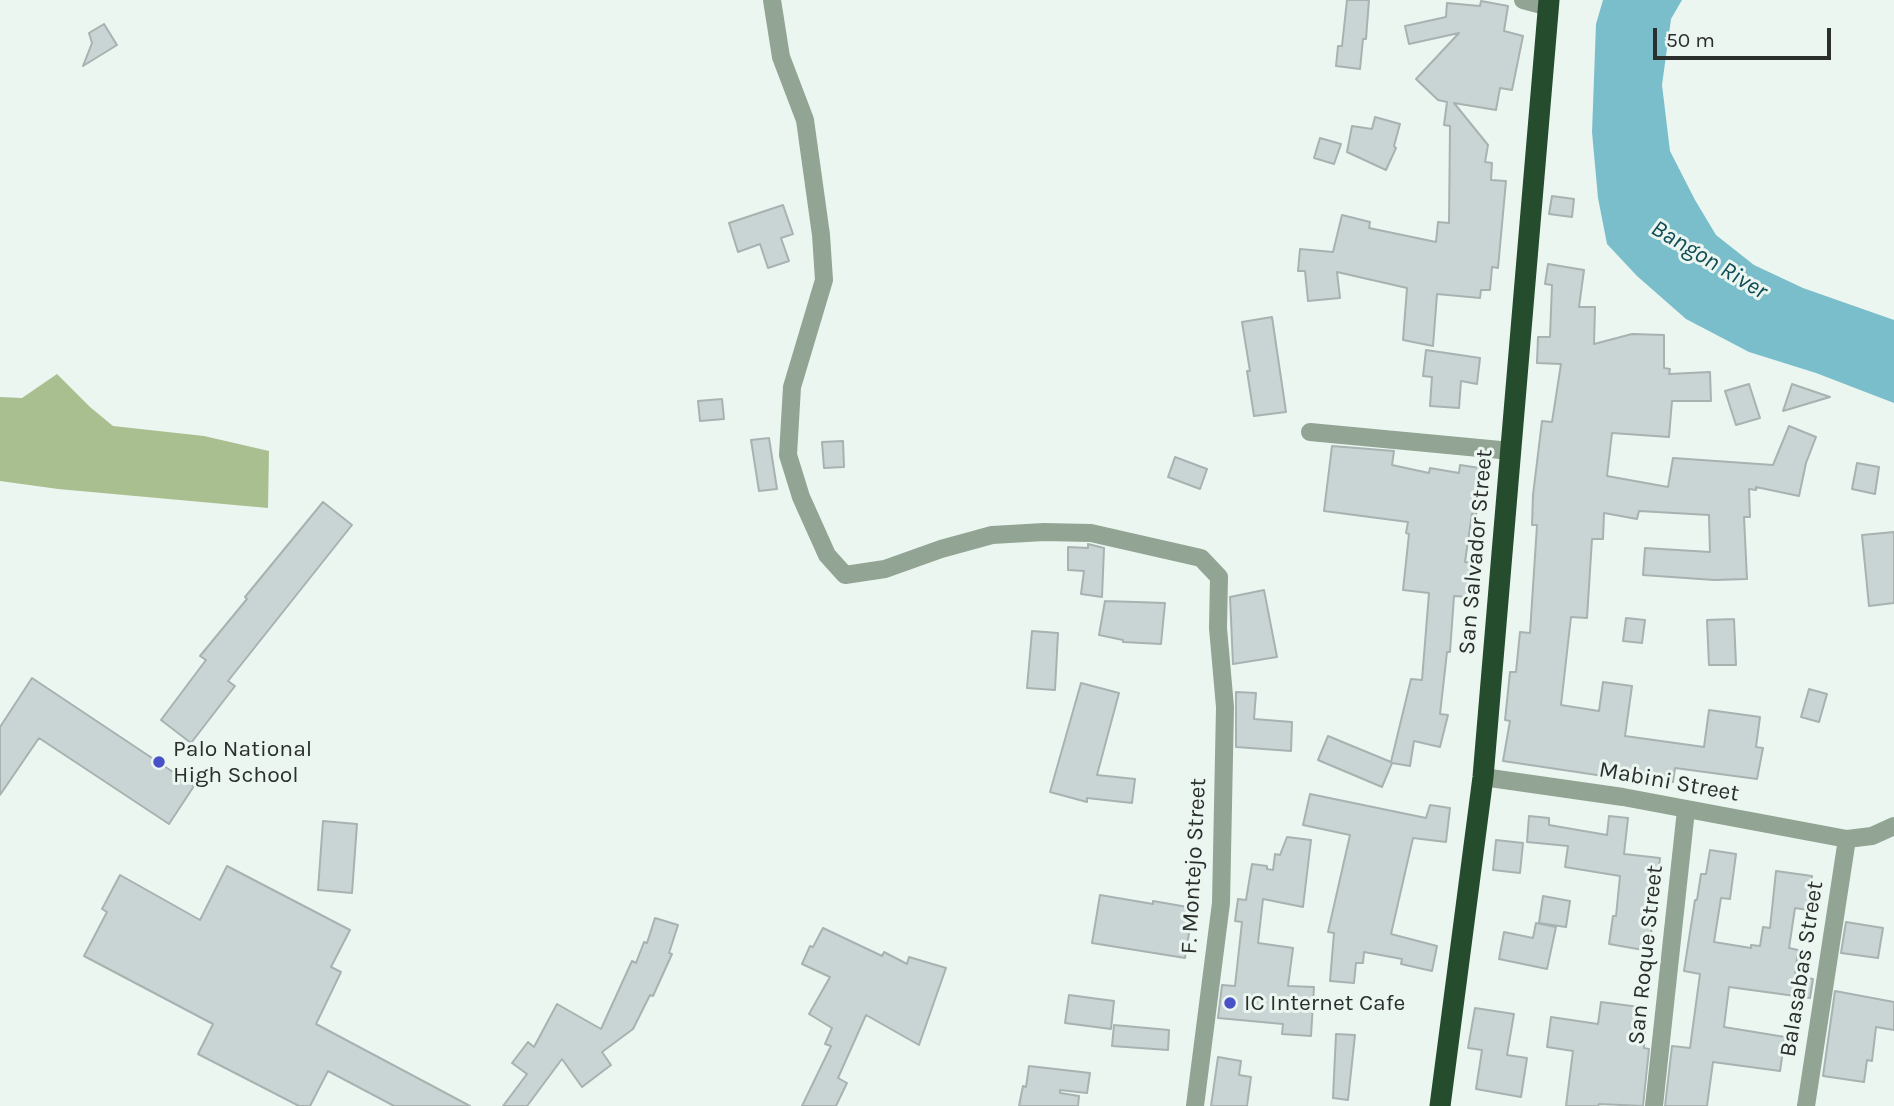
<!DOCTYPE html>
<html>
<head>
<meta charset="utf-8">
<style>
	body { margin:0 }
	#map { position:relative; width:1894px; height:1106px; overflow:hidden; background:#ebf6f1; font-family:Karla,sans-serif }
	canvas { display:block }
	.scale { position:absolute; left:1653px; top:28px; width:178px; height:32px; box-sizing:border-box; border:4px solid #2a2e2d; border-top:0; padding-left:9px; font-size:21px; line-height:24px; white-space:nowrap; color:#2a2e2d; -webkit-text-stroke:5px #ebf6f1; paint-order:stroke }
</style>
</head>
<body>
<div id="map">
<canvas width="1894" height="1106"></canvas>
<div class="scale">50 m</div>
</div>
<script>
const g = document.querySelector('canvas').getContext('2d');
g.lineJoin = 'round';
function fill(path, color) { g.fillStyle = color; g.fill(path, 'evenodd'); }
const shape = rows => new Path2D(rows.map(r => 'M' + r).join(''));
function strokePath(path, color, width, dash) { g.strokeStyle = color; g.lineWidth = width; g.lineCap = dash ? 'butt' : 'round'; g.setLineDash(dash || []); g.stroke(path); }
function label(font, color, halo, rows, align = 'center') {
  g.font = font + ' Karla,sans-serif'; g.lineWidth = 6; g.setLineDash([]); g.textBaseline = 'middle'; g.strokeStyle = halo; g.fillStyle = color; for (const [text, x, y, turn = 0] of rows) {
    g.save(); g.translate(x, y); g.rotate((+turn || 0) * Math.PI / 180); g.textAlign = isNaN(turn) ? turn : align; if (halo) g.strokeText(text, 0, 0); g.fillText(text, 0, 0); g.restore();
  }
}
const forest = shape([
	[57,374,90,407,113,426,204,436,269,451,268,508,58,489,0,481,0,397,22,398]
]);
const water = shape([
	[1603,0,1682,0,1671,19,1662,85,1670,151,1695,200,1716,235,1754,265,1803,288,1894,320,1894,403,1816,373,1749,352,1686,319,1637,276,1607,244,1598,198,1592,132,1596,24]
]);
const building = shape([
	[1347,0,1369,0,1366,39,1363,39,1360,69,1336,66,1338,46,1342,46,1347,0],
	[1481,1,1508,6,1504,31,1523,36,1512,90,1500,88,1496,110,1454,103,1488,145,1485,162,1492,163,1491,180,1506,181,1498,268,1492,267,1490,290,1481,290,1480,298,1437,294,1433,346,1403,340,1407,288,1337,272,1340,298,1308,301,1305,271,1298,271,1300,249,1333,252,1342,215,1370,222,1369,228,1436,242,1438,222,1449,223,1450,126,1444,125,1447,102,1438,100,1416,79,1459,33,1409,44,1405,26,1446,17,1447,3,1480,6,1481,1],
	[104,24,117,45,83,66,92,43,89,33,104,24],
	[1375,117,1400,124,1394,146,1396,148,1386,170,1347,152,1352,126,1372,129,1375,117],
	[1320,138,1341,144,1334,164,1314,158,1320,138],
	[1552,196,1574,199,1572,217,1549,214,1552,196],
	[783,205,793,234,781,238,789,261,768,268,760,244,738,252,729,223,783,205],
	[1548,264,1584,270,1579,307,1595,307,1594,344,1632,334,1664,335,1664,368,1670,369,1669,374,1710,372,1711,401,1672,401,1669,437,1612,433,1607,476,1668,487,1673,458,1773,465,1789,426,1816,437,1806,463,1799,496,1756,487,1756,490,1749,489,1750,517,1744,517,1747,579,1714,580,1643,575,1645,548,1710,552,1709,515,1639,511,1637,519,1604,513,1603,539,1592,539,1587,618,1571,617,1561,705,1599,711,1603,682,1632,686,1625,736,1704,747,1709,710,1760,717,1756,747,1763,748,1757,779,1675,768,1673,782,1638,777,1637,781,1503,761,1510,721,1505,720,1510,672,1516,672,1520,632,1530,633,1537,525,1532,525,1533,495,1542,421,1552,422,1561,364,1537,363,1538,337,1550,337,1552,285,1545,284,1548,264],
	[1272,317,1286,412,1254,416,1247,371,1250,371,1242,322,1272,317],
	[1426,350,1480,358,1477,384,1461,381,1459,408,1430,406,1432,377,1423,376,1426,350],
	[1749,384,1760,418,1736,425,1725,391,1749,384],
	[1792,384,1830,397,1783,411,1792,384],
	[722,399,724,419,700,421,698,401,722,399],
	[769,438,777,489,759,491,751,440,769,438],
	[843,441,844,467,824,468,822,442,843,441],
	[1332,446,1394,451,1392,465,1429,473,1430,468,1459,473,1460,465,1480,468,1476,515,1472,514,1465,562,1472,563,1468,597,1454,596,1450,652,1447,652,1440,714,1448,715,1440,747,1414,741,1410,766,1392,763,1382,787,1318,760,1328,736,1391,762,1411,679,1422,680,1429,593,1403,590,1409,534,1406,533,1408,522,1324,511,1332,446],
	[1175,457,1207,469,1200,489,1168,477,1175,457],
	[1857,463,1879,467,1875,494,1852,489,1857,463],
	[323,502,352,525,228,681,235,686,191,743,161,720,206,660,200,656,247,599,245,597,323,502],
	[1894,532,1894,603,1869,606,1862,535,1894,532],
	[1088,544,1104,548,1102,597,1081,594,1084,571,1068,570,1068,547,1088,548,1088,544],
	[1264,590,1277,657,1233,664,1230,597,1264,590],
	[1105,601,1165,603,1161,644,1123,642,1123,640,1099,635,1105,601],
	[1626,618,1645,620,1642,643,1623,641,1626,618],
	[1734,619,1736,665,1709,665,1707,620,1734,619],
	[1032,631,1058,633,1055,690,1027,688,1032,631],
	[32,678,194,786,169,824,39,738,0,795,0,727,32,678],
	[1081,683,1119,693,1097,775,1135,779,1132,803,1087,798,1087,802,1050,792,1081,683],
	[1809,689,1827,694,1819,722,1801,717,1809,689],
	[1236,692,1256,693,1254,719,1292,722,1291,751,1236,747,1236,692],
	[1310,794,1426,818,1430,805,1450,808,1446,842,1413,838,1391,934,1437,946,1432,971,1401,964,1402,959,1364,952,1363,963,1356,963,1354,983,1330,981,1334,933,1328,932,1350,835,1303,825,1310,794],
	[1529,816,1549,818,1549,825,1607,835,1609,816,1628,818,1624,854,1660,858,1649,951,1609,944,1613,916,1616,916,1620,876,1565,867,1568,846,1527,842,1529,816],
	[323,821,357,824,352,893,318,890,323,821],
	[1287,837,1311,840,1303,907,1263,899,1258,943,1293,948,1288,986,1314,987,1311,1036,1282,1034,1283,1024,1218,1018,1222,985,1235,986,1242,922,1235,921,1238,899,1246,900,1252,864,1267,866,1267,869,1273,870,1275,854,1280,855,1287,837],
	[1496,840,1523,843,1520,873,1493,870,1496,840],
	[1710,850,1736,854,1730,899,1721,898,1714,942,1751,948,1751,945,1760,946,1763,927,1770,928,1776,871,1812,876,1808,910,1795,908,1789,948,1798,950,1795,976,1813,979,1810,998,1729,987,1724,1027,1785,1037,1780,1071,1713,1062,1707,1106,1665,1106,1672,1046,1690,1048,1700,974,1684,971,1695,900,1697,900,1701,874,1706,874,1710,850],
	[227,866,350,930,331,967,341,972,316,1024,470,1106,394,1106,328,1071,310,1106,299,1106,198,1054,213,1024,84,956,107,912,102,909,120,875,200,920,227,866],
	[1100,895,1153,904,1153,901,1193,908,1185,958,1092,943,1100,895],
	[1543,896,1570,901,1566,927,1539,923,1543,896],
	[655,918,678,925,669,953,672,954,653,996,650,995,633,1029,602,1052,611,1065,582,1087,562,1059,527,1106,503,1106,527,1074,512,1063,528,1042,534,1047,557,1004,601,1029,632,961,636,963,644,942,647,943,655,918],
	[1846,922,1883,928,1878,958,1841,953,1846,922],
	[1536,923,1556,927,1547,969,1499,959,1504,932,1533,938,1536,923],
	[823,928,882,956,884,952,907,964,909,957,946,968,919,1045,866,1015,838,1078,847,1083,836,1106,802,1106,831,1046,825,1044,832,1028,809,1014,830,977,802,964,810,946,813,947,823,928],
	[1835,991,1894,1002,1894,1030,1876,1027,1872,1061,1867,1060,1864,1082,1823,1076,1835,991],
	[1069,995,1114,1001,1111,1029,1065,1023,1069,995],
	[1601,1002,1647,1008,1644,1042,1644,1048,1649,1049,1643,1106,1599,1104,1598,1106,1566,1106,1573,1051,1547,1047,1551,1017,1598,1024,1601,1002],
	[1475,1008,1514,1014,1507,1055,1527,1058,1521,1097,1476,1089,1482,1050,1468,1048,1475,1008],
	[1114,1025,1169,1030,1168,1050,1112,1046,1114,1025],
	[1336,1034,1355,1035,1348,1100,1333,1098,1336,1034],
	[1218,1057,1241,1061,1239,1075,1251,1077,1247,1106,1211,1106,1218,1057],
	[1029,1066,1090,1073,1087,1093,1060,1090,1060,1093,1079,1096,1078,1106,1019,1106,1023,1086,1026,1087,1029,1066]
]);
const minor = shape([
	[772,0,781,57,805,120,821,235,824,280,792,387,788,455,801,497,827,555,845,575,885,569,941,549,992,535,1044,532,1091,533,1201,558,1219,577,1218,628,1225,707,1221,903,1195,1106],
	[1523,0,1549,7],
	[1310,432,1511,451],
	[1483,777,1623,797,1847,839,1872,836,1894,826],
	[1654,1106,1686,810],
	[1806,1106,1847,839]
]);
const highway = shape([
	[1440,1106,1483,777,1549,0]
]);
const markers = [
	[159,762,7,"#4851c6"],
	[1230,1003,7,"#4851c6"]
];
const streetNames = [
	["San Salvador Street",1476,552,-85],
	["Mabini Street",1669,782,10],
	["F. Montejo Street",1194,866,-87],
	["San Roque Street",1646,955,-84],
	["Balasabas Street",1802,969,-81]
];
const poiNames = [
	["Palo National",173,749],
	["High School",173,775],
	["IC Internet Cafe",1244,1003]
];
const waterNames = [
	["Bangon River",1709,260,31]
];
fill(forest, '#aabf8f');
fill(water, '#7bbecb');
fill(building, '#c9d5d4');
strokePath(building, '#a7b2b1', 2);
strokePath(minor, '#92a493', 18);
strokePath(highway, '#254c2c', 21);
for (const [x, y, r, color] of markers) { const dot = new Path2D(); dot.arc(x, y, r, 0, 2 * Math.PI); g.fillStyle = color; g.fill(dot); strokePath(dot, '#ebf6f1', 2.5); }
label('23px', '#2a2e2d', '#ebf6f1', streetNames);
label('23px', '#2a2e2d', '#ebf6f1', poiNames, 'left');
label('italic 24px', '#104c55', '#ebf6f1', waterNames);
</script>
</body>
</html>
